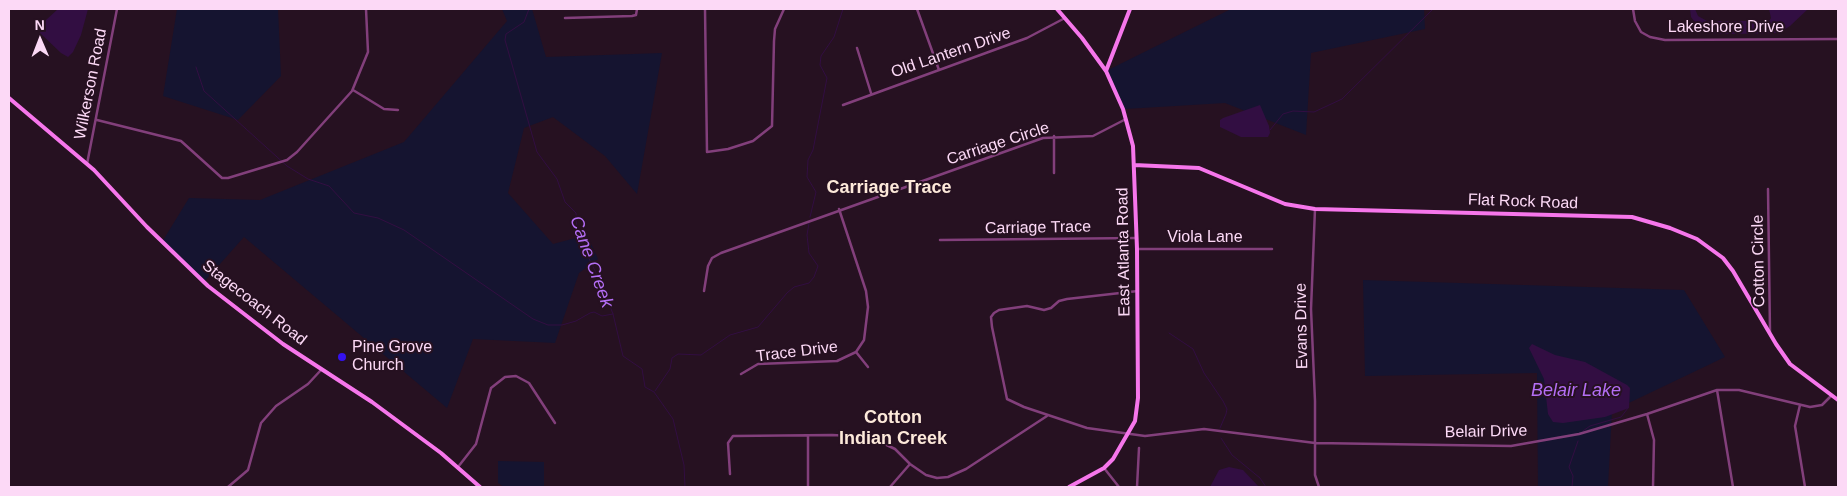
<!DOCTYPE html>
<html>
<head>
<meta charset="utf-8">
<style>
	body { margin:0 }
	#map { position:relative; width:1847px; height:496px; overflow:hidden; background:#261121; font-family:Helvetica,sans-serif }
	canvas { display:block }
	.frame { position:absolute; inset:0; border:10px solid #fcd9f6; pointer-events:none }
	.north { position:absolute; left:15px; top:15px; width:50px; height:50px; -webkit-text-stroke:4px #261121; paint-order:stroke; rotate:359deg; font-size:14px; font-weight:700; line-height:20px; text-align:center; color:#fcd9f6 }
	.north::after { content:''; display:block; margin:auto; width:18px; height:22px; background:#fcd9f6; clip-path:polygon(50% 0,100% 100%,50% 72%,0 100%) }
</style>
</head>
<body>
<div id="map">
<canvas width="1847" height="496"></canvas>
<div class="frame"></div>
<div class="north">N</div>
</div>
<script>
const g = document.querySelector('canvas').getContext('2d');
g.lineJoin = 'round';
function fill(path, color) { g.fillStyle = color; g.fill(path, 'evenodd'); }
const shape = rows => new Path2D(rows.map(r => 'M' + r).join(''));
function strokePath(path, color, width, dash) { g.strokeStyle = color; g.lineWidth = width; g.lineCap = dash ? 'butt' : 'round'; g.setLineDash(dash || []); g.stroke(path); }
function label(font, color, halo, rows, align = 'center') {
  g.font = font + ' Helvetica,sans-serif'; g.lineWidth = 4; g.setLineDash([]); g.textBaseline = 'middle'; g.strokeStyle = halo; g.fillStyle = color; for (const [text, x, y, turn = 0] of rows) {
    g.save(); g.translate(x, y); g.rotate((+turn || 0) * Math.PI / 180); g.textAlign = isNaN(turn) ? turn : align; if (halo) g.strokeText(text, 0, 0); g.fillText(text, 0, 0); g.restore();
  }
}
const green = shape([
	[177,9,278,9,281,76,238,120,163,96],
	[502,9,532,9,546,57,662,53,637,194,605,156,553,117,524,128,508,193,553,244,587,235,598,259,579,273,555,343,473,339,447,408,244,237,204,282,162,242,189,198,260,200,404,142,507,21],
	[1231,9,1424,9,1425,29,1311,53,1306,135,1225,103,1125,109,1106,71],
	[1363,280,1684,290,1725,357,1612,411,1608,487,1538,487,1537,373,1365,376],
	[498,461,544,462,544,487,504,487,498,483]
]);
const water = shape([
	[58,9,88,9,81,35,73,52,68,57,61,53,40,33,41,28,46,20],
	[1690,9,1695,9,1698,16,1707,21,1758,21,1766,26,1771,18,1769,9,1808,9,1790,26,1779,33,1731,34,1707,33,1700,29,1691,17],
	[1260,105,1269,126,1270,133,1268,137,1241,137,1220,127,1220,120,1223,118],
	[1532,344,1555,355,1585,362,1627,385,1630,388,1629,408,1605,417,1563,423,1553,422,1548,414,1544,379,1529,348],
	[1229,467,1243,470,1259,487,1210,487,1219,470]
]);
const stream = shape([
	[529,9,524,22,506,34,505,40,537,152,557,179,565,202,576,213,577,234,601,283,613,314,623,356,642,369,645,387,654,392,673,419,684,465,685,487],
	[196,67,204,91,287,166,308,179,329,186,354,213,378,218,404,230,533,319,548,325,562,325,576,321,590,313,594,312,602,316,613,314],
	[1270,130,1283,114,1293,111,1314,112,1342,99,1433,9],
	[810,217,816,192,807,177,808,160,813,150,827,78,820,65,821,56,834,37,843,9],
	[1169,333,1193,349,1204,373,1223,401,1227,409,1226,414,1220,428],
	[655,391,670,369,672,358,678,354,701,355,730,335,758,327,787,293,794,287,809,283,814,277,818,266,809,253,807,235,809,223],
	[1583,431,1590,426,1621,417,1628,408],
	[1221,438,1232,455,1260,478,1266,487],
	[1572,487,1573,476,1569,467,1578,441]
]);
const street = shape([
	[705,9,707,152,728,149,753,141,772,126,774,41,775,29,784,9],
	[917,9,939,70],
	[1633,9,1635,21,1641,32,1650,37,1665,40,1838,39],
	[565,18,632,16,636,15,637,9],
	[857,48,871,93],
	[353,90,384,109,398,110],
	[843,105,1027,38,1065,18],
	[97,120,181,141,222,178,228,178,287,160,297,152,352,91,368,52,366,9],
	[1054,136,1054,173],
	[87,164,117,9],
	[1768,189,1770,332],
	[1315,209,1311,309,1315,401,1315,475,1319,487],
	[940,240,1137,238],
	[1137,249,1272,249],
	[704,291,708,266,712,258,721,253,1043,138,1093,136,1126,119],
	[1138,291,1067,299,1059,301,1051,308,1044,310,1027,306,999,310,994,313,991,317,992,327,1007,399,1024,407,1087,428,1145,436,1204,429,1315,443,1511,446,1579,434,1647,414,1717,390,1739,390,1810,407,1822,405,1831,396],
	[856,352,868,367],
	[741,374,758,364,837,361,856,352,864,340,868,307,866,291,839,209],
	[1717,390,1733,487],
	[1800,405,1795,426,1805,487],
	[1647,414,1654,440,1653,487],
	[808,436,808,487],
	[458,467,476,444,491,388,505,377,516,376,529,383,555,423],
	[1104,468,1119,487],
	[730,474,728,443,733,436,832,435,870,437,895,449,910,464,926,475,937,478,948,477,966,469,1047,416],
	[228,487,248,470,261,423,276,406,308,384,321,370],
	[890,487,910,464],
	[1137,487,1139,448]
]);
const secondary = shape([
	[1057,9,1082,38,1106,71,1123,109,1133,146,1137,249,1138,398,1135,421,1113,459,1104,468,1069,487],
	[1106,71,1130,9],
	[9,98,94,170,147,227,208,286,283,344,372,402,441,453,480,487],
	[1134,165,1199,168,1285,204,1315,209,1632,217,1670,228,1697,239,1723,258,1733,271,1776,344,1790,364,1838,400]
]);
const markers = [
	[342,357,5,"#3512ef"]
];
const streetNames = [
	["Lakeshore Drive",1726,28],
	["Old Lantern Drive",951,53,-19],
	["Wilkerson Road",91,84,-79],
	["Carriage Circle",998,144,-18],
	["Flat Rock Road",1523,202,2],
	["Carriage Trace",1038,228,-1],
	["Viola Lane",1205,238],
	["East Atlanta Road",1124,252,-91],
	["Cotton Circle",1759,261,-91],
	["Stagecoach Road",254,303,38],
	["Evans Drive",1302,326,-91],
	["Trace Drive",797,352,-7],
	["Belair Drive",1486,432,-1]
];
const poiNames = [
	["Pine Grove",352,348],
	["Church",352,366]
];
const neighbourhoodNames = [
	["Carriage Trace",889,188],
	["Cotton",893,418],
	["Indian Creek",893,439]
];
const waterNames = [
	["Cane Creek",591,262,70],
	["Belair Lake",1576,391]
];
fill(green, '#151430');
fill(water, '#320e42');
strokePath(stream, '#320e42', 1);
strokePath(street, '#823f7b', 2.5);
strokePath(secondary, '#f676eb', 4);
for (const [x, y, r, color] of markers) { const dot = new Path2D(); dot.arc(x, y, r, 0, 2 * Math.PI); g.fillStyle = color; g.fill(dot); strokePath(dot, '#261121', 2); }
label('16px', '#fcd9f6', '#261121', streetNames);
label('16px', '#fcd9f6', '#261121', poiNames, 'left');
label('bold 18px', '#fde9da', '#261121', neighbourhoodNames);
label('italic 18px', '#b46ef5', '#261121', waterNames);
</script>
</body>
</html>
